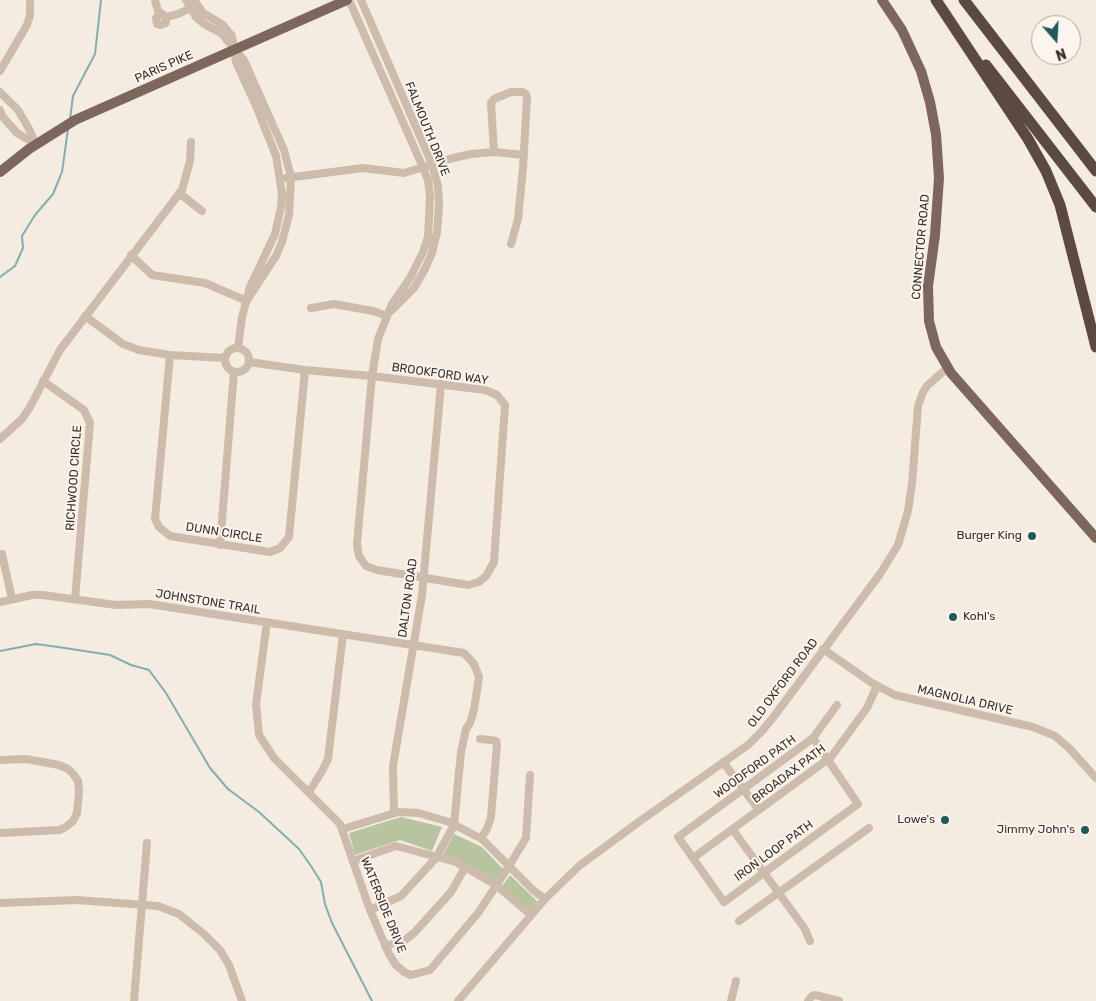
<!DOCTYPE html>
<html>
<head>
<meta charset="utf-8">
<style>
	body { margin:0 }
	#map { position:relative; width:1096px; height:1001px; overflow:hidden; background:#f4ebe1; font-family:Rubik,sans-serif }
	canvas { display:block }
	.north { position:absolute; left:1031px; top:15px; width:50px; height:50px; box-sizing:border-box; background:#fbf5ee; border:1px solid #aea6a0; border-radius:50%; rotate:161deg; font-size:14px; font-weight:700; line-height:20px; text-align:center; color:#3b302b }
	.north::after { content:''; display:block; margin:auto; width:18px; height:22px; background:#1f5a5e; clip-path:polygon(50% 0,100% 100%,50% 72%,0 100%) }
</style>
</head>
<body>
<div id="map">
<canvas width="1096" height="1001"></canvas>
<div class="north">N</div>
</div>
<script>
const g = document.querySelector('canvas').getContext('2d');
g.lineJoin = 'round';
function fill(path, color) { g.fillStyle = color; g.fill(path, 'evenodd'); }
const shape = rows => new Path2D(rows.map(r => 'M' + r).join(''));
function strokePath(path, color, width, dash) { g.strokeStyle = color; g.lineWidth = width; g.lineCap = dash ? 'butt' : 'round'; g.setLineDash(dash || []); g.stroke(path); }
function label(font, color, halo, rows, align = 'center') {
  g.font = font + ' Rubik,sans-serif'; g.lineWidth = 4; g.setLineDash([]); g.textBaseline = 'middle'; g.strokeStyle = halo; g.fillStyle = color; for (const [text, x, y, turn = 0] of rows) {
    g.save(); g.translate(x, y); g.rotate((+turn || 0) * Math.PI / 180); g.textAlign = isNaN(turn) ? turn : align; if (halo) g.strokeText(text, 0, 0); g.fillText(text, 0, 0); g.restore();
  }
}
const green = shape([
	[401,817,442,827,432,851,400,840,355,855,349,833],
	[454,834,482,847,503,869,496,881,468,864,443,855],
	[510,875,539,903,531,912,502,886]
]);
const stream = shape([
	[70,119,73,96,95,54,101,0],
	[0,277,15,266,23,248,22,236,35,215,53,194,62,172,68,129],
	[0,651,36,644,58,647,110,655,131,665,149,670,166,693,210,768,228,789,259,812,299,849,311,866,321,882,325,904,332,923,372,1001]
]);
const minor = shape([
	[155,0,158,11,166,17,178,14,195,6],
	[186,0,196,17,204,24,221,33,244,60,284,150,291,177,289,215,282,242,276,256,249,297],
	[194,0,203,13,223,25,232,36,236,62,257,108,276,156,282,194,281,207,275,234,250,287,242,317,238,348],
	[361,0,432,164,438,186,439,205,437,232,432,253,425,269,414,288,391,311],
	[160,14,156,18,157,24,160,25,166,23,166,17],
	[0,71,27,25,30,15,30,0],
	[0,92,18,110,28,127,36,144],
	[0,110,2,116,17,133,36,144],
	[494,152,491,103,494,99,511,92,523,92,526,94,527,98,523,168,518,219,511,244],
	[286,178,363,168,404,173,453,158,471,154,494,152,524,155],
	[179,193,202,211],
	[131,255,152,275,205,283,247,301],
	[311,308,334,304,373,311,387,316],
	[85,316,123,344,139,350,170,355,225,358],
	'225 360a12 12 0 1 1 24 0a12 12 0 1 1-24 0Z',
	[170,355,155,519,159,527,170,536,270,552,280,548,289,537,305,370],
	[249,362,305,370,372,376,485,390,497,395,505,405,494,562,486,576,479,582,468,585,377,570,366,566,359,556,357,544,372,376,378,339,392,304,410,278,423,252,428,237,430,197,428,180,421,163,349,0],
	[43,381,84,410,90,423,75,599],
	[0,439,22,419,30,407,60,350,182,190,190,161,191,142],
	[220,545,234,372],
	[2,554,12,599],
	[0,602,32,595,43,595,116,605,149,604,464,653,474,664,479,677,474,710,470,723,466,729,461,752,454,825,436,858,401,896,370,910],
	[267,622,256,704,259,735,274,758,340,824,370,910,389,954,396,965,404,972,411,975,430,970,478,913,509,866,526,838,530,775],
	[823,649,872,683,895,695,1033,727,1055,736,1070,749,1096,778],
	[813,738,858,804,724,902,678,837,813,738,837,705],
	[480,739,490,740,496,741,497,745,491,817,487,829,481,838],
	[0,760,26,759,59,765,68,769,74,775,78,781,79,791,77,813,73,821,67,826,60,830,0,833],
	[723,762,759,810],
	[309,792,322,771,328,759,343,634],
	[394,813,393,766,422,595,441,384],
	[343,829,398,812,419,813,449,822,482,839,534,891,545,899],
	[733,830,805,929,810,941],
	[693,858,831,757,867,708,877,686],
	[353,861,396,846,456,862,496,885,531,915],
	[0,903,77,900,158,906,179,914,204,934,220,950,229,965,242,1001],
	[739,921,869,828],
	[385,946,405,940,414,933,451,892,466,866],
	[134,1001,147,843],
	[458,1001,545,899,579,866,640,821,748,745,762,731,775,715,880,574,898,545,908,511,912,484,918,406,923,392,927,386,947,368],
	[731,1001,736,981],
	[808,1001,812,996,815,995,839,1001]
]);
const major = shape([
	[882,0,902,30,921,71,930,102,936,134,939,178,935,235,928,286,929,321,936,347,951,373,1096,538],
	[0,172,29,149,75,120,347,0]
]);
const highway = shape([
	[936,0,1028,139,1046,171,1060,205,1096,347],
	[964,0,1096,171],
	[986,65,1096,207]
]);
const markers = [
	[1032,536,5,"#1f5a5e"],
	[953,617,5,"#1f5a5e"],
	[945,820,5,"#1f5a5e"],
	[1085,830,5,"#1f5a5e"]
];
const streetNames = [
	["PARIS PIKE",164,67,-24],
	["FALMOUTH DRIVE",427,129,68],
	["CONNECTOR ROAD",921,247,-85],
	["BROOKFORD WAY",440,374,8],
	["RICHWOOD CIRCLE",74,478,-86],
	["DUNN CIRCLE",224,533,9],
	["DALTON ROAD",408,598,-82],
	["JOHNSTONE TRAIL",208,602,9],
	["OLD OXFORD ROAD",783,683,-53],
	["MAGNOLIA DRIVE",965,700,13],
	["WOODFORD PATH",755,767,-36],
	["BROADAX PATH",789,774,-37],
	["IRON LOOP PATH",774,851,-36],
	["WATERSIDE DRIVE",383,905,68]
];
const poiNames = [
	["Burger King",1022,536],
	["Kohl's",963,617,"left"],
	["Lowe's",935,820],
	["Jimmy John's",1075,830]
];
fill(green, '#b8c4a0');
strokePath(stream, '#7fb0b2', 2);
strokePath(minor, '#cdbbac', 8);
strokePath(major, '#7d675c', 10);
strokePath(highway, '#5c4a42', 11);
for (const [x, y, r, color] of markers) { const dot = new Path2D(); dot.arc(x, y, r, 0, 2 * Math.PI); g.fillStyle = color; g.fill(dot); strokePath(dot, '#fbf5ee', 2); }
label('12px', '#3b302b', '#fbf5ee', streetNames);
label('12px', '#3b302b', '#fbf5ee', poiNames, 'right');
</script>
</body>
</html>
